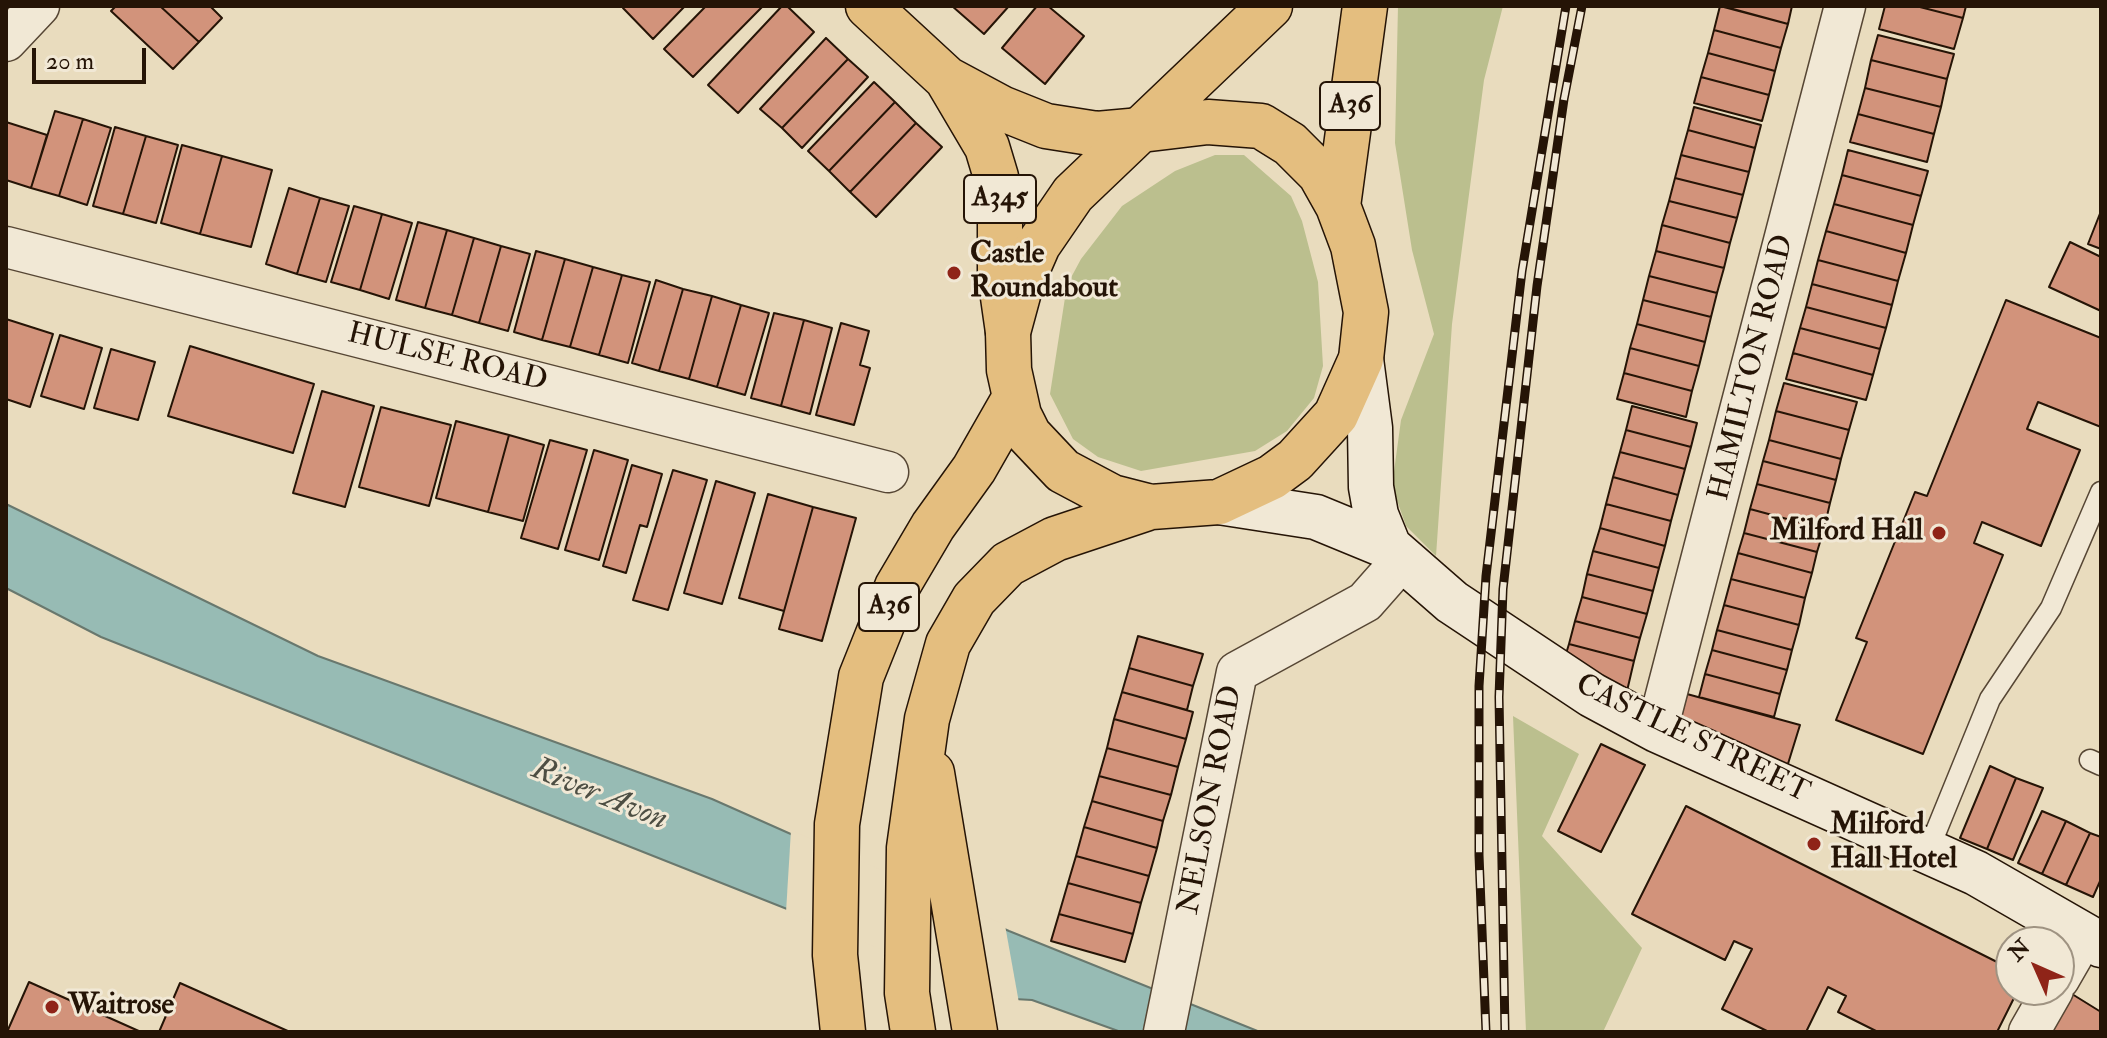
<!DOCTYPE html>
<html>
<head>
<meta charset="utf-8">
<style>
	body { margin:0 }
	#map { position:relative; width:2107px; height:1038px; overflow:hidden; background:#e9dcbe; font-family:"IM FELL Double Pica",serif }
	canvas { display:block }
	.frame { position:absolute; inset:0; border:8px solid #251406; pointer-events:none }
	.north { position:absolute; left:1995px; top:926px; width:80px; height:80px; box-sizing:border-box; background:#f1e8d5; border:2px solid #9f9382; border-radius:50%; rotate:315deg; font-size:22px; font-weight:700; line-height:32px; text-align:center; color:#251406 }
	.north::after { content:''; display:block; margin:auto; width:28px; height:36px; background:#8f2418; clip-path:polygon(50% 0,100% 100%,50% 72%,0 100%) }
	.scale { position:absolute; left:32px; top:48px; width:114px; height:36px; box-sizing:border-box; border:4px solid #251406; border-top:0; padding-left:10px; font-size:24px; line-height:28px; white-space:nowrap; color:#251406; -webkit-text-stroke:6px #f1e8d5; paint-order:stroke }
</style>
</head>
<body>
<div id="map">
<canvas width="2107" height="1038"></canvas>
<div class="frame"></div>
<div class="north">N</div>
<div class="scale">20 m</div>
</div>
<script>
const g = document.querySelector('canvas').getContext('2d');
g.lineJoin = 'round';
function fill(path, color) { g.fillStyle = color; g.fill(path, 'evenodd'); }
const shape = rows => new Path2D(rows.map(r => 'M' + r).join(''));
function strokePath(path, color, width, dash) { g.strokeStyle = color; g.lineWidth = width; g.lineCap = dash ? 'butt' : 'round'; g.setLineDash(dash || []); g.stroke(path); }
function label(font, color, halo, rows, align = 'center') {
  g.font = font + ' "IM FELL Double Pica",serif'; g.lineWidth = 6; g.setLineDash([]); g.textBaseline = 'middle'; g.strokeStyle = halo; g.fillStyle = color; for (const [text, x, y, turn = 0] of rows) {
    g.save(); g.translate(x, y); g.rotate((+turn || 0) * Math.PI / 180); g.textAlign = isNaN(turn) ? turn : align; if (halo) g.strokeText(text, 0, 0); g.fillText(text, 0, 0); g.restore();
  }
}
const green = shape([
	[1398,6,1503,6,1484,80,1452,324,1436,556,1406,526,1392,486,1401,420,1434,334,1412,250,1395,143],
	[1215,155,1244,155,1291,196,1302,221,1318,282,1323,366,1314,398,1287,431,1255,451,1141,471,1098,457,1073,439,1050,394,1067,285,1081,259,1122,206,1175,171],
	[1513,716,1579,754,1542,836,1642,948,1603,1032,1526,1032]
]);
const water = shape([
	[6,504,318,656,712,799,1009,931,1260,1032,1121,1032,1032,1000,1014,999,101,637,6,588,6,504]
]);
const pier = shape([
	[791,830,1005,925,1019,1003,786,912]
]);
const building = shape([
	[116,6,160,6,199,42,173,69,111,11,116,6],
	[160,6,210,6,222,18,199,42,160,6],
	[625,6,685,6,653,39,623,8,625,6],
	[706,6,763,6,693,77,664,49,706,6],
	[782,6,787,6,814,32,738,113,708,85,782,6],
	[952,6,1009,6,984,34,952,6],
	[1037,6,1048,6,1084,36,1045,84,1002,48,1037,6],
	[1720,6,1788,24,1781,48,1714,30,1720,6],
	[1722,6,1792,6,1788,24,1722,6],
	[1885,6,1916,6,1963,18,1954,49,1879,29,1885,6],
	[1916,6,1966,6,1963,18,1916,6],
	[1714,30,1781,48,1775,71,1708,53,1714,30],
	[1878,35,1954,54,1947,79,1871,60,1878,35],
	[826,38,848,59,782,128,760,109,826,38],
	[1708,53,1775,71,1769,95,1701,77,1708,53],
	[848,59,868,77,802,148,782,128,848,59],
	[1871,60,1947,79,1941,107,1865,88,1871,60],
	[1701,77,1769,95,1762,121,1694,103,1701,77],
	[874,82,895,102,829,171,808,151,874,82],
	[1865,88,1941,107,1934,134,1858,114,1865,88],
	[895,102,916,123,850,192,829,171,895,102],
	[1694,107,1761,125,1755,148,1688,130,1694,107],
	[55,111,83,119,59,196,31,188,55,111],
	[1858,114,1934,134,1927,162,1850,142,1858,114],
	[83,119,111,128,87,205,59,196,83,119],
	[6,122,47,135,31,188,6,180,6,122],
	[916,123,942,147,876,217,850,192,916,123],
	[115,127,146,136,123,214,93,206,115,127],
	[1688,130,1755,148,1749,172,1681,155,1688,130],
	[146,136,178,145,156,223,123,214,146,136],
	[182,145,222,156,200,234,161,223,182,145],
	[1848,150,1928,171,1921,196,1842,175,1848,150],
	[1681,155,1749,172,1743,195,1675,178,1681,155],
	[222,156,272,170,251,247,200,234,222,156],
	[1842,175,1921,196,1913,225,1834,204,1842,175],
	[1675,178,1743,195,1737,218,1669,201,1675,178],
	[289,188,320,198,297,274,266,264,289,188],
	[320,198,349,206,326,282,297,274,320,198],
	[1669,201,1737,218,1730,243,1662,225,1669,201],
	[1834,204,1913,225,1906,253,1826,231,1834,204],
	[354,206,382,214,360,290,331,282,354,206],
	[2101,211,2101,249,2088,244,2101,211],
	[382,214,412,223,389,299,360,290,382,214],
	[418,222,447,230,425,308,396,300,418,222],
	[1662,225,1730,243,1724,268,1656,251,1662,225],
	[447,230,474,238,452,315,425,308,447,230],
	[1826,231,1906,253,1898,281,1818,260,1826,231],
	[474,238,501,246,479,323,452,315,474,238],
	[2070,242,2101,257,2101,311,2049,287,2070,242],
	[501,246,530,254,508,331,479,323,501,246],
	[536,251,565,259,542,340,514,332,536,251],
	[1656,251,1724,268,1717,293,1649,276,1656,251],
	[565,259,593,267,570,347,542,340,565,259],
	[1818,260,1898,281,1892,305,1812,284,1818,260],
	[593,267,622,275,599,355,570,347,593,267],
	[622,275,650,282,628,363,599,355,622,275],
	[1649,276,1717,293,1711,317,1643,300,1649,276],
	[656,280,683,289,659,371,632,363,656,280],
	[1812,284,1892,305,1886,328,1806,307,1812,284],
	[683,289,712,296,689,379,659,371,683,289],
	[712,296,741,305,717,387,689,379,712,296],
	[1643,300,1711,317,1705,342,1637,324,1643,300],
	[2006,300,2101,338,2101,427,2038,402,2027,429,2080,450,2041,546,1982,522,1974,543,2003,555,1923,754,1836,720,1867,642,1856,638,1915,492,1927,496,2006,300],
	[741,305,769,313,745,395,717,387,741,305],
	[1806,307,1886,328,1880,349,1800,328,1806,307],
	[774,313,804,320,781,406,751,398,774,313],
	[6,319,53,334,30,407,6,399,6,319],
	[804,320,832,328,810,414,781,406,804,320],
	[841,323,869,331,860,365,870,368,854,425,816,415,841,323],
	[1637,324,1705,342,1699,366,1630,348,1637,324],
	[1800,328,1880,349,1873,375,1793,353,1800,328],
	[60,335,102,348,84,409,41,396,60,335],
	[190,346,314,384,293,453,168,416,190,346],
	[1630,348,1699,366,1692,391,1624,373,1630,348],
	[111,349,155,362,138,420,94,408,111,349],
	[1793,353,1873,375,1866,400,1786,379,1793,353],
	[1624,373,1692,391,1686,417,1617,399,1624,373],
	[1784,383,1857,402,1849,430,1776,411,1784,383],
	[322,391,374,406,345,507,293,493,322,391],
	[1632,406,1697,423,1691,447,1626,430,1632,406],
	[381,407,451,425,429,506,359,487,381,407],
	[1776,411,1849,430,1841,459,1769,440,1776,411],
	[456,421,509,435,488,512,436,498,456,421],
	[1626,430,1691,447,1685,469,1620,452,1626,430],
	[509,435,544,445,523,521,488,512,509,435],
	[550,440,587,450,558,549,521,538,550,440],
	[1769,440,1841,459,1836,480,1763,461,1769,440],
	[594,450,628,460,599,560,565,550,594,450],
	[1620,452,1685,469,1678,495,1613,477,1620,452],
	[1763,461,1836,480,1830,503,1757,484,1763,461],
	[632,465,662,474,647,527,640,525,626,573,603,566,632,465],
	[673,470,707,480,668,610,633,600,673,470],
	[1613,477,1678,495,1671,521,1606,504,1613,477],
	[716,481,755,493,722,604,684,593,716,481],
	[1757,484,1830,503,1824,529,1750,509,1757,484],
	[768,494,813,507,784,611,739,598,768,494],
	[1606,504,1671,521,1665,546,1600,528,1606,504],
	[813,507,856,518,822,641,779,629,813,507],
	[1750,509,1824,529,1817,552,1744,533,1750,509],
	[1600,528,1665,546,1659,568,1593,551,1600,528],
	[1744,533,1817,552,1812,573,1738,553,1744,533],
	[1593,551,1659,568,1653,591,1587,574,1593,551],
	[1738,553,1812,573,1805,598,1731,579,1738,553],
	[1587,574,1653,591,1647,614,1582,597,1587,574],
	[1731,579,1805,598,1799,625,1724,605,1731,579],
	[1582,597,1647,614,1640,638,1575,621,1582,597],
	[1724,605,1799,625,1792,650,1717,630,1724,605],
	[1575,621,1640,638,1634,661,1569,644,1575,621],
	[1717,630,1792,650,1787,670,1712,650,1717,630],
	[1138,636,1203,654,1193,686,1129,668,1138,636],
	[1569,644,1634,661,1627,691,1565,657,1569,644],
	[1712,650,1787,670,1780,694,1705,674,1712,650],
	[1129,668,1193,686,1187,710,1122,692,1129,668],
	[1705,674,1780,694,1774,717,1699,697,1705,674],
	[1122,692,1193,712,1186,739,1114,719,1122,692],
	[1687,694,1800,725,1787,767,1679,724,1687,694],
	[1114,719,1186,739,1178,767,1107,748,1114,719],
	[1601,744,1645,765,1601,852,1558,831,1601,744],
	[1107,748,1178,767,1171,795,1099,776,1107,748],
	[1990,766,2016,778,1987,849,1960,838,1990,766],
	[1099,776,1171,795,1163,821,1092,801,1099,776],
	[2016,778,2043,788,2013,860,1987,849,2016,778],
	[1092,801,1163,821,1157,848,1084,827,1092,801],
	[1686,806,2011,969,2011,990,2018,990,1997,1032,1878,1032,1838,1012,1846,996,1828,987,1806,1032,1769,1032,1722,1009,1752,949,1734,941,1725,960,1632,914,1686,806],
	[2042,811,2066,821,2042,874,2018,863,2042,811],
	[2066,821,2090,833,2066,885,2042,874,2066,821],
	[1084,827,1157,848,1149,876,1076,856,1084,827],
	[2090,833,2101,837,2101,879,2093,897,2066,885,2090,833],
	[1076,856,1149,876,1141,903,1068,883,1076,856],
	[1068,883,1141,903,1133,934,1059,914,1068,883],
	[1059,914,1133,934,1125,962,1051,941,1059,914],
	[29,982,141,1032,7,1032,29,982],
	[180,983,290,1032,159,1032,180,983],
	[2072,994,2101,1012,2101,1032,2049,1032,2072,994]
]);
const lane = shape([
	[2090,760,2101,765],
	[1928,851,1990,699,2051,608,2101,492]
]);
const street = shape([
	[6,41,39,6],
	[6,247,888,472],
	[1657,730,1845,6],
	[2059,979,2085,934],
	[1164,1032,1237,672,1365,602,1402,560],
	[2029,1032,2053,990]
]);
const secondary = shape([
	[1361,359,1370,428,1371,487,1376,515,1389,547],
	[1219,502,1316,517,1389,547,1452,602,1592,695,1657,730,1976,873,2101,945]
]);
const primary = shape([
	[868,6,947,79,1001,108,1046,126,1097,134,1141,130],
	[948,81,987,147,996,177,1000,202,1000,276,1008,332]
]);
const highway = shape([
	[1141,130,1208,122,1261,126,1290,144,1320,174,1338,206,1353,246,1366,312,1361,359,1336,415,1295,460,1272,477,1219,502,1151,507,1112,497,1063,471,1029,435,1019,415,1009,370,1008,332,1021,284,1038,245,1073,194,1270,6],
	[1338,206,1365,6],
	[932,773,975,1032],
	[843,1032,835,955,837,824,861,677,897,587,933,526,974,469,1014,399],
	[913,1032,907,993,909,848,927,719,948,644,974,599,1008,564,1055,539,1151,507]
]);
const rail = shape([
	[1486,1032,1479,855,1479,686,1486,576,1522,271,1566,6],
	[1505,1032,1499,697,1503,589,1537,286,1564,99,1582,6]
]);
const markers = [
	[954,273,8,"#8f2418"],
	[1939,533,8,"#8f2418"],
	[1814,844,8,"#8f2418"],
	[52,1007,8,"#8f2418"]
];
const shields = [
	[1350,106,60],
	[1000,199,72],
	[889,607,60]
];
const shieldNames = [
	["A36",1350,106],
	["A345",1000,199],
	["A36",889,607]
];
const poiNames = [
	["Castle",970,256],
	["Roundabout",970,290],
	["Milford Hall",1923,533,"right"],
	["Milford",1830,827],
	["Hall Hotel",1830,861],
	["Waitrose",68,1007]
];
const streetNames = [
	["HULSE ROAD",447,359,14],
	["HAMILTON ROAD",1753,368,-76],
	["CASTLE STREET",1692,740,26],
	["NELSON ROAD",1212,800,-79]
];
const waterNames = [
	["River Avon",599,796,22]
];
fill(green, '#bbbf8e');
fill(water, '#97bbb4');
strokePath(water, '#69786e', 2);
fill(pier, '#e9dcbe');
fill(building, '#d2937b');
strokePath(building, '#251406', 2);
strokePath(lane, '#564634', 23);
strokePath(street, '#564634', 43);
strokePath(secondary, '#251406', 47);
strokePath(primary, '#251406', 47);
strokePath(highway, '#251406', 47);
strokePath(lane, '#f1e8d5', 20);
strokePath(street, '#f1e8d5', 40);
strokePath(secondary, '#f1e8d5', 44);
strokePath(primary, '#e4be7f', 44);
strokePath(highway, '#e4be7f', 44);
strokePath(rail, '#251406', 9);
strokePath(rail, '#f1e8d5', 6, [18]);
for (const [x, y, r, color] of markers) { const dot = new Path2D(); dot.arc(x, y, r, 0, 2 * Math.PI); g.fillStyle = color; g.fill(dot); strokePath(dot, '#f1e8d5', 3); }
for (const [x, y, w] of shields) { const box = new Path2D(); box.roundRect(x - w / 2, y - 24, w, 48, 6); g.fillStyle = '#f1e8d5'; g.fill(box); strokePath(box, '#251406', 2); }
label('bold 28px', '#251406', null, shieldNames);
label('bold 30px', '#251406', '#f1e8d5', poiNames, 'left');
label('30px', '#251406', '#f1e8d5', streetNames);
label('italic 32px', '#4d4e43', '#f1e8d5', waterNames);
</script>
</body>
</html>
